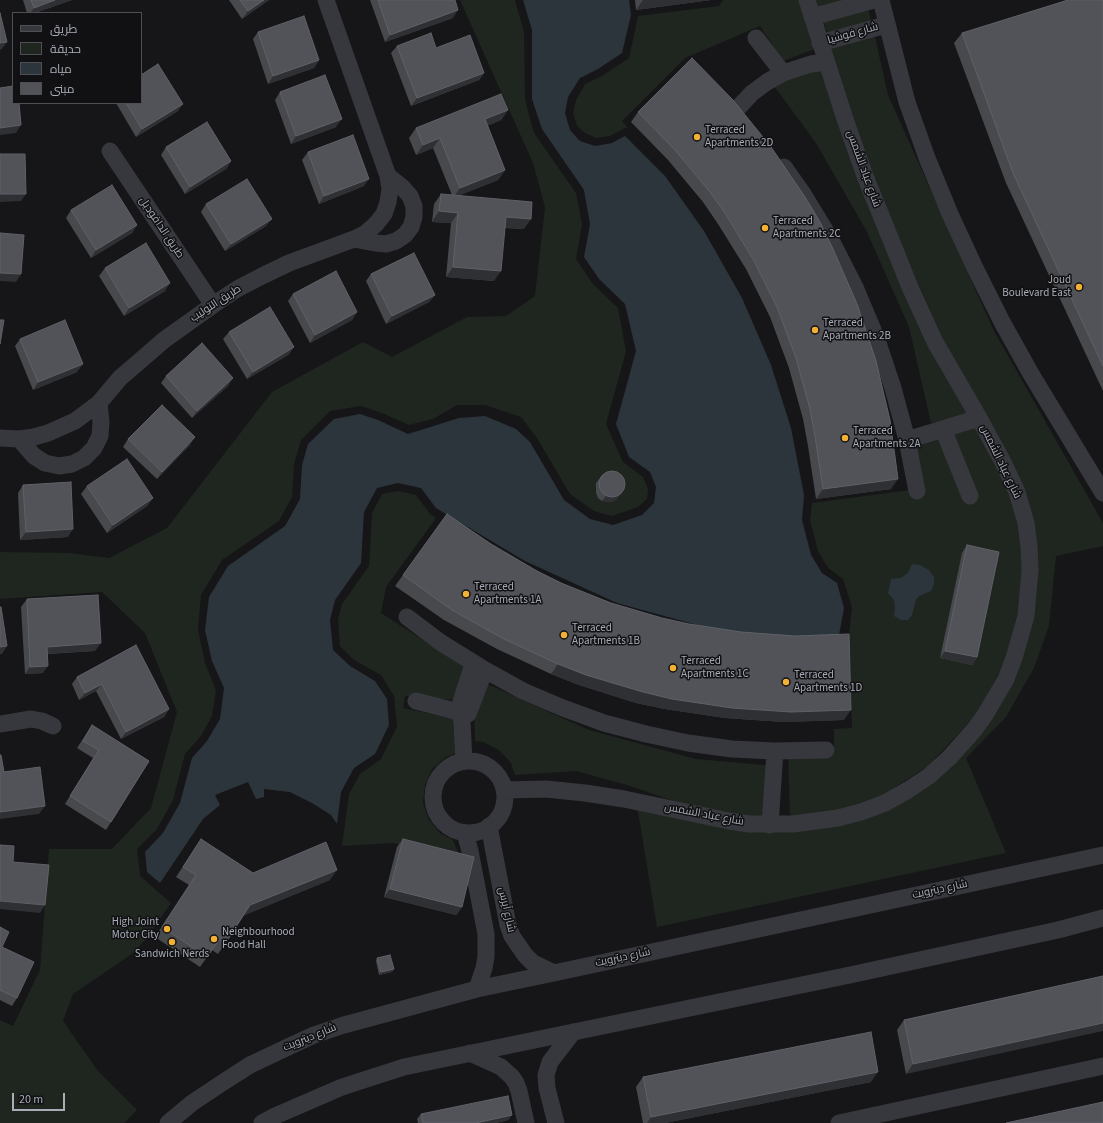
<!DOCTYPE html>
<html>
<head>
<meta charset="utf-8">
<style>
	body { margin:0 }
	#map { position:relative; width:1103px; height:1123px; overflow:hidden; background:#161618; font-family:"Source Sans 3",Cairo,sans-serif }
	canvas { display:block }
	.legend { position:absolute; left:12px; top:12px; width:130px; height:92px; box-sizing:border-box; background:#111113; border:1px solid #4d4f55; margin:0; padding:5px 7px; list-style:none; font-size:12px; color:#a8adb8 }
	.legend li { display:flex; align-items:center; gap:8px; height:20px }
	.legend b { width:20px; border:1px solid #4d4f55 }
	.scale { position:absolute; left:12px; top:1093px; width:53px; height:18px; box-sizing:border-box; border:2px solid #a8adb8; border-top:0; padding-left:5px; font-size:12px; line-height:14px; white-space:nowrap; color:#a8adb8; -webkit-text-stroke:3px #111113; paint-order:stroke }
</style>
</head>
<body>
<div id="map">
<canvas width="1103" height="1123"></canvas>
<ul class="legend">
<li><b style="height:5px;background:#37383d"></b>طريق</li>
<li><b style="height:11px;background:#1e261f"></b>حديقة</li>
<li><b style="height:11px;background:#2c353c"></b>مياه</li>
<li><b style="height:11px;background:#525359"></b>مبنى</li>
</ul>
<div class="scale">20 m</div>
</div>
<script>
const g = document.querySelector('canvas').getContext('2d');
g.lineJoin = 'round';
function fill(path, color) { g.fillStyle = color; g.fill(path, 'evenodd'); }
const shape = rows => new Path2D(rows.map(r => 'M' + r).join(''));
function strokePath(path, color, width, dash) { g.strokeStyle = color; g.lineWidth = width; g.lineCap = dash ? 'butt' : 'round'; g.setLineDash(dash || []); g.stroke(path); }
function label(font, color, halo, rows, align = 'center') {
  g.font = font + ' "Source Sans 3",Cairo,sans-serif'; g.lineWidth = 3; g.setLineDash([]); g.textBaseline = 'middle'; g.strokeStyle = halo; g.fillStyle = color; for (const [text, x, y, turn = 0] of rows) {
    g.save(); g.translate(x, y); g.rotate((+turn || 0) * Math.PI / 180); g.textAlign = isNaN(turn) ? turn : align; if (halo) g.strokeText(text, 0, 0); g.fillText(text, 0, 0); g.restore();
  }
}
const green = shape([
	[460,0,515,0,524,32,525,100,534,133,576,193,582,224,576,259,593,284,618,308,626,351,606,424,623,462,643,477,648,489,647,499,638,507,612,516,594,511,570,494,537,438,521,417,485,405,457,405,433,419,409,425,382,413,361,406,330,411,301,440,294,464,292,497,279,521,222,560,201,595,198,630,205,663,216,690,212,716,201,736,185,754,173,800,157,829,137,849,140,876,171,903,147,938,132,954,73,994,63,1021,98,1071,137,1110,124,1123,0,1123,0,1020,13,1026,40,970,49,849,112,849,151,808,177,712,145,633,102,592,0,599,0,552,69,553,109,558,167,528,272,392,363,342,392,357,467,317,506,316,535,296,545,207,533,163],
	[723,0,805,0,820,47,783,61,760,26,685,58,622,121,627,127,610,136,596,138,585,133,577,126,573,113,576,100,585,84,602,76,629,58,638,16,719,6],
	[816,0,844,0,818,7],
	[867,2,871,21,827,32,821,14],
	[873,28,888,95,994,331,1103,523,1103,546,1056,556,1049,626,1034,668,1006,717,966,758,1006,853,657,927,636,799,817,828,935,774,1022,650,1034,531,942,337,867,168,829,40],
	[824,57,971,415,931,423,909,327,866,230,816,143,771,82],
	[976,424,1009,487,1024,533,1024,591,1012,646,980,711,928,766,877,799,815,817,790,818,788,750,834,754,834,729,852,728,849,636,852,607,843,579,828,568,818,551,810,520,812,503,918,489,912,437],
	[398,491,416,495,430,514,436,518,386,587,381,613,465,667,456,700,405,696,403,708,455,719,457,753,446,757,432,769,425,785,423,803,429,820,441,834,452,839,461,858,393,843,342,846,349,794,360,774,381,759,397,727,394,696,381,675,354,660,340,646,338,620,342,604,369,566,372,513,382,494],
	[483,682,589,730,696,759,775,766,776,818,709,813,627,785,576,771,515,775,511,763,499,750,483,742,475,741,474,698]
]);
const water = shape([
	[523,0,629,0,631,15,622,53,598,69,580,78,568,97,565,113,570,130,580,141,595,146,612,143,625,136,665,176,704,231,742,298,771,365,791,428,804,495,802,520,811,555,822,573,837,583,844,608,839,635,828,642,719,631,617,603,525,561,436,508,421,488,398,483,377,488,364,512,361,563,335,600,330,620,333,650,350,666,375,681,387,699,389,725,375,754,354,768,341,792,337,824,331,815,312,803,290,792,264,789,264,797,256,799,248,782,215,795,220,805,203,819,160,883,147,872,145,852,163,833,180,803,192,758,207,741,220,719,224,688,212,661,205,630,209,597,228,566,285,526,300,499,302,465,308,444,334,419,360,414,378,420,408,434,459,418,485,416,516,429,530,442,564,500,590,519,613,525,642,515,654,503,656,487,650,472,629,457,616,424,636,351,625,304,599,279,584,257,590,224,584,190,542,129,532,99,532,30],
	[912,564,920,565,929,570,934,577,934,584,931,591,919,596,916,600,912,615,908,620,901,620,894,616,895,609,894,600,888,593,891,579,901,578,908,573]
]);
const minor = shape([
	[881,0,907,102,927,158,950,214,975,268,1002,322,1031,374,1103,493],
	[812,17,874,0],
	[756,38,783,73],
	[820,43,886,25],
	[738,108,752,93,767,82,783,73,811,64,826,62],
	[110,151,213,305],
	[784,167,803,194,831,240,855,287,876,337,893,388,907,440,917,491],
	[354,239,375,243,386,244,396,241,405,235,411,227,414,217,414,206,410,196,403,188,388,176],
	[943,429,970,496],
	[0,438,19,439,34,437,48,433,75,421,99,403,120,378,141,360,164,340,213,305,237,289,262,276,289,263,354,239,366,233,376,224,384,214,388,202,390,189,388,176,326,0],
	[19,439,34,456,45,463,59,466,72,464,84,458,94,448,100,436,101,422,99,403],
	[907,440,979,418],
	[407,617,440,642,485,670,523,691,563,708,604,723,646,734,688,743,732,749,775,751,826,750],
	[416,701,459,712],
	[468,714,485,670],
	[0,724,31,719,42,721,53,726],
	[464,761,462,722,459,708,473,664],
	'433 797a36 36 0 1 1 72 0a36 36 0 1 1-72 0Z',
	[504,790,546,789,585,793,624,799,729,821,749,824,793,824,838,818,861,812,885,803,908,790,929,776,949,758,974,730,985,715,1006,679,1014,658,1026,616,1030,570,1029,547,1026,523,1017,492,1004,464,979,418,935,342,910,287,865,176,845,119,807,0],
	[770,825,775,751],
	[489,826,508,925,512,936,525,955,533,963,554,973],
	[465,833,470,851,486,934,486,957,484,968,477,989],
	[470,1053,501,1067,512,1077,516,1083,519,1091,526,1123],
	[168,1123,192,1103,222,1083,250,1065,288,1047,314,1035,344,1025,477,989,554,973,1103,855],
	[262,1123,275,1116,342,1087,404,1067,850,975,1058,930,1103,918],
	[556,1123,547,1088,546,1075,550,1062,573,1032],
	[839,1123,1103,1066]
]);
const wall = shape([
	[23,0,72,0,35,13,27,13],
	[229,0,269,0,242,19],
	[370,0,455,0,453,18,385,42],
	[635,0,711,0,636,10],
	[1103,0,1103,391,1006,183,954,43,962,33],
	[258,32,319,60,314,68,268,84,253,39],
	[397,46,436,48,484,73,479,80,411,106,391,53],
	[692,58,891,489,816,499,808,446,803,419,789,368,770,317,746,269,718,224,703,202,668,160,631,122,638,112],
	[280,92,336,127,291,144,275,100],
	[116,103,141,103,178,111,136,137],
	[508,110,501,120,487,126,505,170,498,180,460,195,524,229,505,228,494,281,446,277,451,223,432,222,434,204,441,194,452,195,433,148,416,155,409,138,416,128],
	[166,147,231,161,226,169,185,194,161,155],
	[308,152,364,186,319,204,302,160],
	[206,204,266,226,225,251,201,212],
	[71,210,137,225,132,233,91,258,66,218],
	[105,268,165,291,124,316,99,276],
	[371,274,435,295,429,302,386,324,366,281],
	[293,294,357,312,352,320,310,343,288,301],
	[229,332,294,347,288,355,247,379,223,339],
	[20,339,77,372,33,390,15,346],
	[166,376,228,386,192,418,161,383],
	[128,439,190,445,157,479,123,447],
	[603,474,617,499,612,502,602,501,598,498,596,493,596,483],
	[23,485,68,537,20,540,18,493],
	[87,486,153,498,147,506,107,533,81,494],
	[447,514,491,544,537,571,844,720,784,722,725,718,665,709,636,703,579,685,551,674,497,649,444,620,395,586],
	[967,545,977,657,972,665,940,658,962,553],
	[27,599,95,651,47,654,43,673,25,674,21,607],
	[136,645,169,709,164,717,121,739,96,691,79,700,72,684,77,677],
	[92,725,149,761,106,830,65,804,93,758,77,748],
	[201,839,253,873,330,880,244,915,218,954,212,950,200,967,155,937,189,885,176,877],
	[403,839,462,907,456,915,384,897,397,847],
	[0,927,2,947,17,998,12,1006,0,1000],
	[377,958,394,969,392,972,379,975,376,961],
	[1103,976,906,1074,897,1030,904,1020],
	[643,1077,871,1082,665,1123,643,1123,636,1087],
	[421,1114,512,1115,508,1120,496,1123,418,1123,417,1119]
]);
const shadedWall = shape([
	[55,0,72,0,35,13,30,13,34,8],
	[264,0,269,0,242,19,248,11],
	[643,0,711,0,636,10],
	[458,10,453,18,385,42,390,35],
	[7,42,2,49,0,50,0,43],
	[319,60,314,68,268,84,273,76],
	[484,73,479,80,411,106,417,98],
	[183,104,178,111,136,137,142,129],
	[508,110,501,120,478,130,485,119],
	[342,119,336,127,291,144,296,136],
	[21,125,16,133,0,135,0,128],
	[440,138,433,148,416,155,423,145],
	[231,161,226,169,185,194,190,187],
	[505,170,498,180,453,198,460,188],
	[369,179,364,186,319,204,324,196],
	[0,194,26,194,21,201,0,202],
	[439,211,458,213,451,223,432,222],
	[506,217,531,219,524,229,499,227],
	[272,219,266,226,225,251,231,244],
	[137,225,132,233,91,258,96,250],
	[453,267,501,271,494,281,446,277],
	[0,273,21,274,16,282,0,281],
	[170,283,165,291,124,316,129,308],
	[435,295,429,302,386,324,392,316],
	[357,312,352,320,310,343,315,335],
	[294,347,288,355,247,379,253,372],
	[83,364,77,372,33,390,38,382],
	[233,378,228,386,192,418,197,411],
	[195,437,190,445,157,479,162,472],
	[898,479,891,489,816,499,823,489],
	[624,490,617,499,612,502,602,501,606,496],
	[153,498,147,506,107,533,113,525],
	[73,529,68,537,20,540,26,532],
	[101,643,95,651,42,654,47,647],
	[7,646,2,654,0,654,0,647],
	[945,651,977,657,972,665,940,658],
	[558,664,851,710,844,720,784,722,725,718,665,709,636,703,607,694,579,685,551,674],
	[48,666,43,673,25,674,30,667],
	[102,684,96,691,79,700,85,693],
	[169,709,164,717,121,739,126,732],
	[45,806,39,814,0,819,0,812],
	[337,870,330,880,243,916,250,905],
	[390,889,462,907,456,915,384,897],
	[0,901,45,905,40,913,0,909],
	[394,969,392,972,379,975,381,972],
	[1103,1023,1103,1031,906,1074,913,1064],
	[878,1072,871,1082,665,1123,647,1123,651,1117],
	[512,1115,508,1120,496,1123,476,1123]
]);
const building = shape([
	[31,0,55,0,34,8,31,0],
	[240,0,264,0,248,11,240,0],
	[378,0,455,0,458,10,390,35,378,0],
	[1068,0,1103,0,1103,366,1013,173,962,33,1068,0],
	[0,13,7,42,0,43,0,13],
	[304,16,319,60,273,76,258,32,304,16],
	[431,33,436,48,470,35,484,73,417,98,397,46,431,33],
	[692,58,733,100,771,147,805,197,820,222,833,249,857,304,876,361,890,420,898,479,823,489,815,436,810,409,796,358,777,307,753,259,725,213,710,192,675,150,638,112,692,58],
	[158,64,183,104,142,129,126,103,141,103,141,75,158,64],
	[325,75,342,119,296,136,280,92,325,75],
	[13,86,13,103,19,103,21,125,0,128,0,88,13,86],
	[501,94,508,110,485,119,505,170,460,188,440,138,423,145,416,128,501,94],
	[207,122,231,161,190,187,166,147,207,122],
	[353,135,369,179,324,196,308,152,353,135],
	[0,154,25,154,26,194,0,194,0,154],
	[247,179,272,219,231,244,206,204,247,179],
	[112,185,137,225,96,250,71,210,112,185],
	[441,194,532,202,531,219,506,217,501,271,453,267,458,213,439,211,441,194],
	[0,233,24,235,21,274,0,273,0,233],
	[146,243,170,283,129,308,105,268,146,243],
	[414,253,435,295,392,316,371,274,414,253],
	[336,271,357,312,315,335,293,294,336,271],
	[270,307,294,347,253,372,229,332,270,307],
	[0,320,4,320,0,344,0,320],
	[65,320,83,364,38,382,20,339,65,320],
	[202,343,233,378,197,411,166,376,202,343],
	[162,405,195,437,162,472,128,439,162,405],
	[127,459,153,498,113,525,87,486,127,459],
	'599 484a13 13 0 1 1 26 0a13 13 0 1 1-26 0Z',
	[71,482,73,529,26,532,23,485,71,482],
	[447,514,491,544,537,571,561,583,611,603,662,618,689,624,741,632,795,636,849,634,851,710,791,712,732,708,672,699,643,692,586,675,558,664,504,639,452,610,403,575,447,514],
	[967,545,999,552,977,657,945,651,967,545],
	[98,595,101,643,47,647,48,666,30,667,27,599,98,595],
	[0,607,1,607,7,646,0,647,0,607],
	[136,645,169,709,126,732,102,684,85,693,77,677,136,645],
	[92,725,149,761,111,822,70,796,99,750,83,741,92,725],
	[0,755,1,755,4,772,40,767,45,806,0,812,0,755],
	[201,839,253,873,326,842,337,870,250,905,225,944,219,940,207,957,162,927,196,875,183,867,201,839],
	[403,839,474,857,462,907,390,889,403,839],
	[0,845,14,846,13,862,49,865,45,905,0,901,0,845],
	[0,927,9,932,2,947,34,962,17,998,0,990,0,927],
	[390,955,394,969,381,972,377,958,390,955],
	[1103,976,1103,1023,913,1064,904,1020,1103,976],
	[871,1032,878,1072,651,1117,643,1077,871,1032],
	[508,1096,512,1115,476,1123,423,1123,421,1114,508,1096],
	[1103,1102,1103,1123,1006,1123,1103,1102]
]);
const markers = [
	[697,137,4,"#f2b134"],
	[765,228,4,"#f2b134"],
	[1079,287,4,"#f2b134"],
	[815,330,4,"#f2b134"],
	[845,438,4,"#f2b134"],
	[466,594,4,"#f2b134"],
	[564,635,4,"#f2b134"],
	[673,668,4,"#f2b134"],
	[786,682,4,"#f2b134"],
	[167,929,4,"#f2b134"],
	[214,939,4,"#f2b134"],
	[172,942,4,"#f2b134"]
];
const streetNames = [
	["شارع فوشيا",853,34,-16],
	["شارع عباد الشمس",863,169,70],
	["طريق الدافوديل",161,228,56],
	["طريق التوليب",216,304,-33],
	["شارع عباد الشمس",1000,462,64],
	["شارع عباد الشمس",704,815,11],
	["شارع ديترويت",940,890,-12],
	["شارع آيرس",506,910,77],
	["شارع ديترويت",623,958,-12],
	["شارع ديترويت",310,1038,-22]
];
const poiNames = [
	["Terraced",705,131],
	["Apartments 2D",705,144],
	["Terraced",773,222],
	["Apartments 2C",773,235],
	["Joud",1071,281,"right"],
	["Boulevard East",1071,294,"right"],
	["Terraced",823,324],
	["Apartments 2B",823,337],
	["Terraced",853,432],
	["Apartments 2A",853,445],
	["Terraced",474,588],
	["Apartments 1A",474,601],
	["Terraced",572,629],
	["Apartments 1B",572,642],
	["Terraced",681,662],
	["Apartments 1C",681,675],
	["Terraced",794,676],
	["Apartments 1D",794,689],
	["High Joint",159,923,"right"],
	["Motor City",159,936,"right"],
	["Neighbourhood",222,933],
	["Food Hall",222,946],
	["Sandwich Nerds",172,955,"center"]
];
fill(green, '#1e261f');
fill(water, '#2c353c');
strokePath(minor, '#37383d', 17);
fill(wall, '#47494d');
fill(shadedWall, '#2f3033');
fill(building, '#525359');
strokePath(building, '#5f6168', 1);
for (const [x, y, r, color] of markers) { const dot = new Path2D(); dot.arc(x, y, r, 0, 2 * Math.PI); g.fillStyle = color; g.fill(dot); strokePath(dot, '#111113', 1.5); }
label('11px', '#a8adb8', '#111113', streetNames);
label('11px', '#a8adb8', '#111113', poiNames, 'left');
</script>
</body>
</html>
